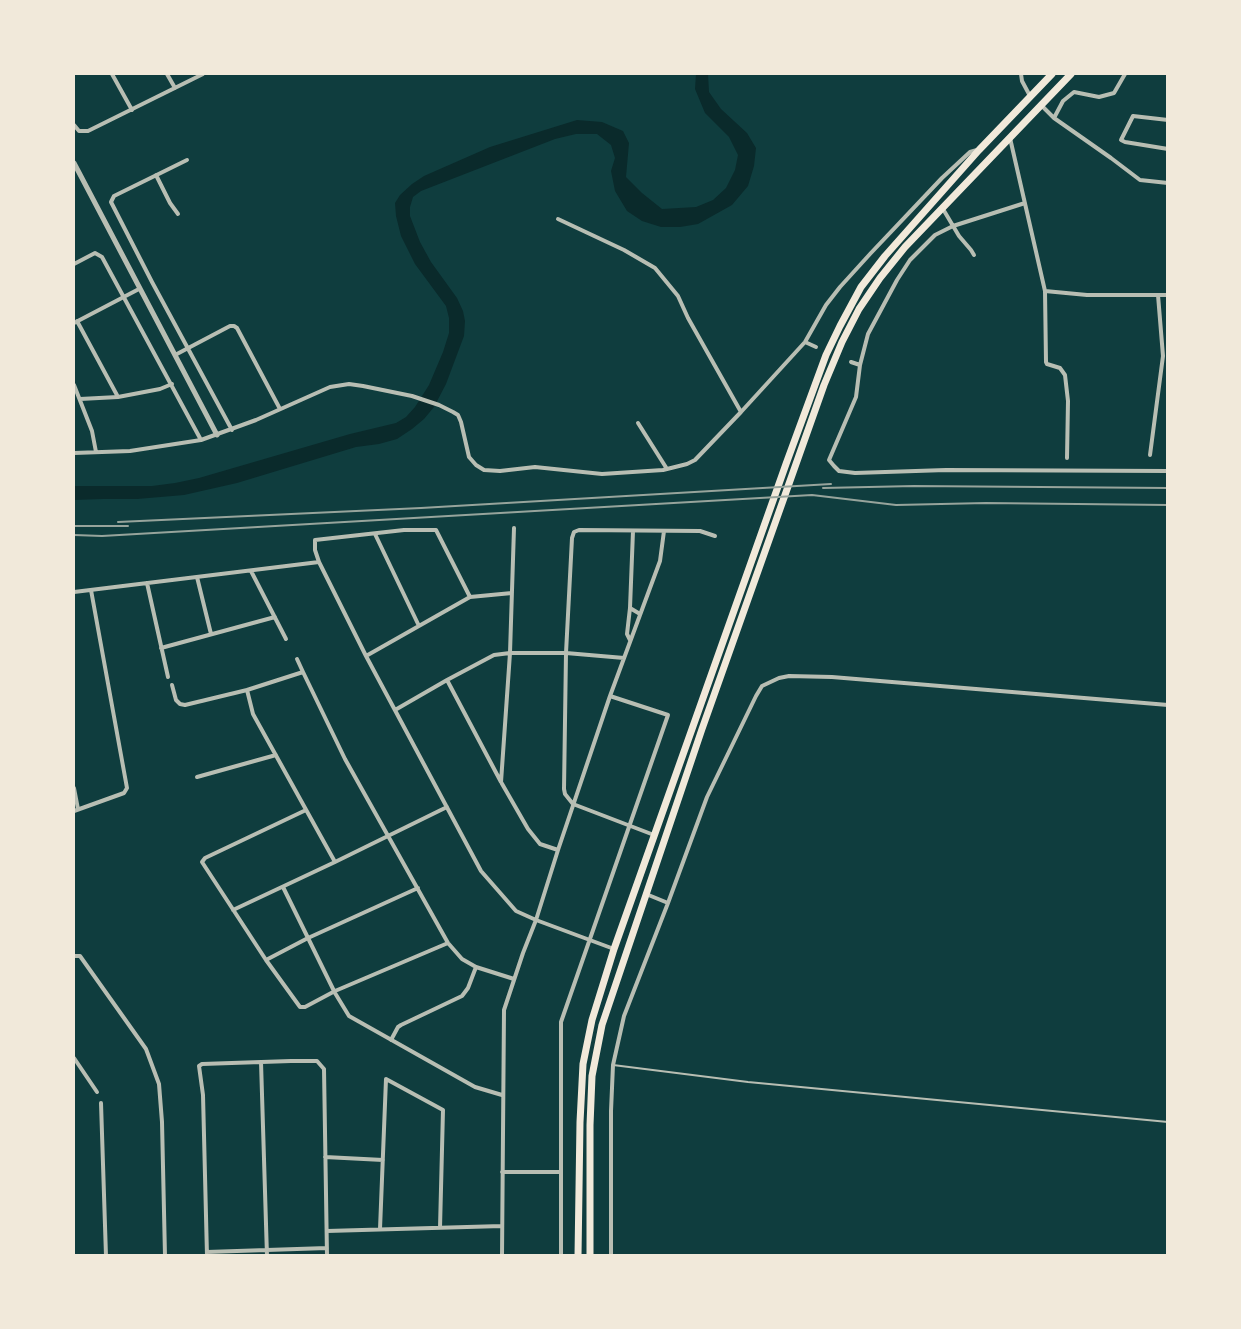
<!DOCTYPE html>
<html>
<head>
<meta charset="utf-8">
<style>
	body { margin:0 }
	#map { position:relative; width:1241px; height:1329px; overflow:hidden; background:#0f3d3e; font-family:Roboto,sans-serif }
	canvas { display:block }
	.frame { position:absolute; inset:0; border:75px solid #f1e9da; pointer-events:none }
</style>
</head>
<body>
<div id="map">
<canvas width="1241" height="1329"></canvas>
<div class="frame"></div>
</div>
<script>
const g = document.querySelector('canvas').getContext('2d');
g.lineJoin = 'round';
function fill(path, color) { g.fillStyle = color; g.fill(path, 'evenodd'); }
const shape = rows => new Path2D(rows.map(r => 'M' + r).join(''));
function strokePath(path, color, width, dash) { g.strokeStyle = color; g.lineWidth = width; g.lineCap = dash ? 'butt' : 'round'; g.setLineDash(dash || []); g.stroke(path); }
const water = shape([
	[696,74,708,74,709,92,721,109,747,133,756,148,754,166,748,186,732,205,698,224,680,227,661,227,642,221,627,211,615,191,611,171,615,158,611,145,597,134,576,134,555,139,421,191,413,197,410,207,410,216,420,242,431,262,457,298,463,311,465,321,464,336,446,384,434,407,424,419,412,429,397,439,379,444,356,447,237,483,184,495,137,499,103,499,74,500,74,486,152,486,175,483,199,478,350,434,396,423,406,417,415,407,429,385,443,352,449,333,449,318,446,306,415,264,401,236,396,216,395,203,400,195,412,184,424,176,490,147,577,120,602,122,623,131,629,143,626,177,642,193,662,209,696,207,713,200,726,188,735,170,738,155,729,137,705,113,695,89]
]);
const service = shape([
	[613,1065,748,1082,1168,1122]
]);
const minor = shape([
	[112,74,132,110],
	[167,74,175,88],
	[1021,74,1022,81,1030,96],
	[1041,105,1054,118,1111,158,1140,180,1168,183],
	[1054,118,1063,101,1074,92,1099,97,1114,93,1125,74],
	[1168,120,1133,116,1121,140,1125,142,1168,149],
	[74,125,79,131,88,131,203,74],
	[1010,138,1045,291,1046,362,1047,364,1060,368,1065,375,1068,401,1067,458],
	[187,160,114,196,111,202,152,282,232,430],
	[156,175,170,203,178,214],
	[1025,203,953,226,935,235,910,260,897,280,868,334,860,365,856,397,829,460,834,466,839,471,855,473,946,470,1168,471],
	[943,209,959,236,971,250,974,255],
	[558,219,624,250,655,268,678,296,688,318,741,412],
	[74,264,95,253,102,257,201,440],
	[1045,291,1087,295,1168,295],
	[77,321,118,397],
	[74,323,139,289],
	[805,342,816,347],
	[175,355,230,326,234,326,237,328,280,409],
	[851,362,860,365],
	[74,385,92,431,96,452],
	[80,399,118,397,160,389,172,384],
	[638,423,667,469],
	[74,453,130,451,201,440,256,420,330,387,349,384,363,386,412,396,439,405,453,412,458,415,461,422,469,457,476,465,484,470,500,471,535,467,602,474,663,470,687,464,695,460,741,412,805,342,826,305,840,287,870,254,942,178,970,152,977,150],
	[1150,455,1163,356,1158,295],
	[375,534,419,626],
	[251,571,286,639],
	[197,577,211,634],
	[147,583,168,677],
	[74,592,319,562],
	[470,597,436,530,404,530,315,540,315,550,319,562,366,656,481,871,516,911,536,920,614,949],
	[630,608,640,614],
	[630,640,627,634,630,608,633,531],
	[161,648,275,617],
	[366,656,470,597,512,593],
	[297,659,303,672],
	[447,680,501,782,528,829,540,844,558,850],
	[172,685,176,700,180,704,185,705,247,690],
	[395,710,447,680,494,655,510,653,566,653,624,658],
	[197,777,276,755],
	[501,782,510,653,514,528],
	[74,788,78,809],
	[306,810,205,858,202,862,266,960,300,1007,305,1007,335,991,448,943],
	[74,811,124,793,127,788,91,590],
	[654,835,573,804,565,794,564,789,566,653,572,538,574,532,579,530,700,531,715,536],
	[335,862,253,714,247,690,303,672,345,759,448,943,462,959,476,967,514,979],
	[283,887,335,993,349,1016,475,1087,502,1095],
	[646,894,668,903],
	[233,910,335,862,447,807],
	[74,956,80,956,146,1049,159,1084,162,1122,165,1256],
	[266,960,308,938,418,888],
	[391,1040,398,1027,401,1025,462,996,468,988,476,967],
	[74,1058,97,1092],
	[261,1062,267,1256],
	[101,1103,106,1256],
	[325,1157,383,1160],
	[502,1172,561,1172],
	[380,1229,386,1079,443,1110,440,1228],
	[327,1231,502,1226],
	[207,1252,327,1248],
	[207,1256,203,1095,199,1066,202,1064,291,1061,317,1061,324,1069,327,1256],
	[502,1256,504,1010,523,953,536,920,558,850,610,696,660,561,664,531],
	[561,1256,561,1022,668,715,610,696],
	[611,1256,611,1111,613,1065,624,1016,668,903,707,797,756,696,762,686,779,678,789,676,832,677,1168,705]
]);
const tertiary = shape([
	[74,163,217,435]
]);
const primary = shape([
	[578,1256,580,1122,583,1064,592,1020,614,949,786,464,826,355,840,326,861,287,885,256,979,150,1052,74],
	[590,1256,590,1125,592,1076,602,1025,702,729,824,385,842,342,859,309,880,278,905,247,1071,74]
]);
const rail = shape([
	[823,488,914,486,1168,488],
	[118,522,421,508,831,484],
	[74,526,128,526],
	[74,535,102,536,812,495,896,505,986,503,1168,505]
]);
fill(water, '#0a2a2b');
strokePath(service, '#b8beb3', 2);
strokePath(minor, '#b8beb3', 4);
strokePath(tertiary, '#b8beb3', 5);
strokePath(primary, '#f1e9da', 7);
strokePath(rail, '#97a49c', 2);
</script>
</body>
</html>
